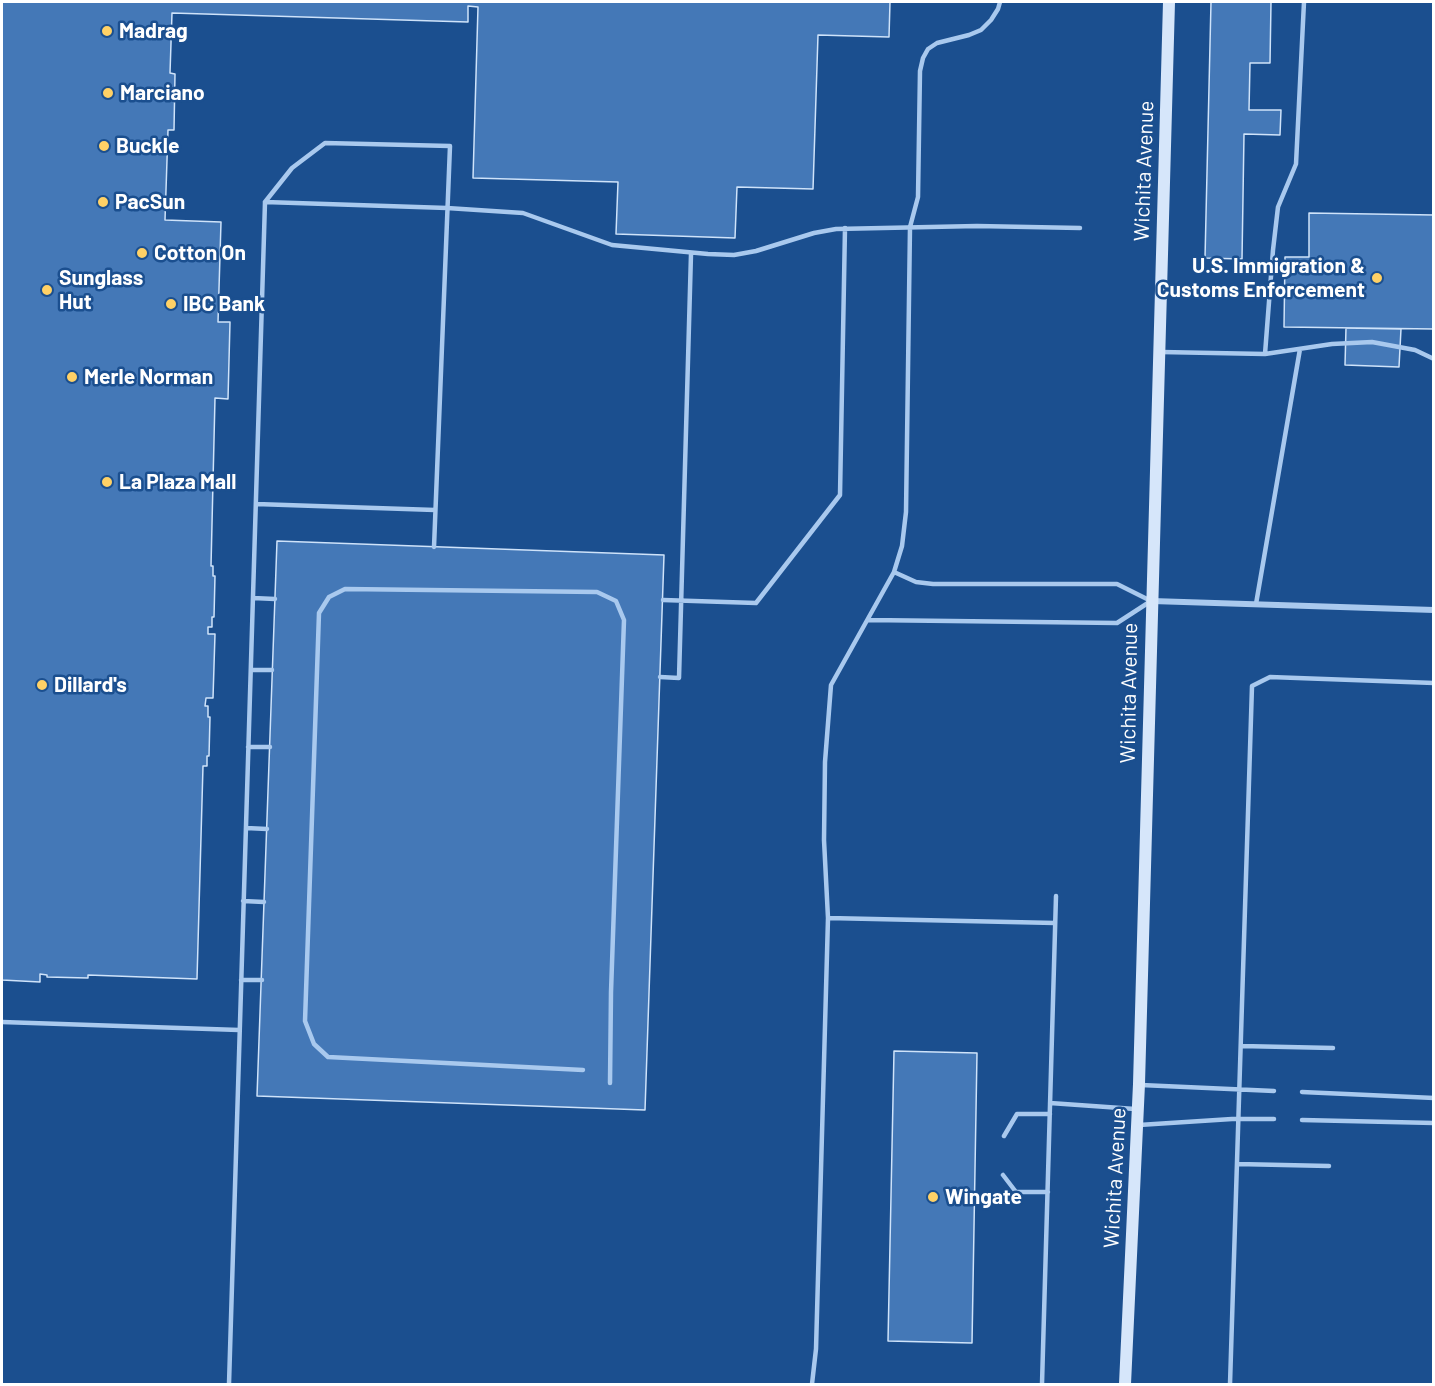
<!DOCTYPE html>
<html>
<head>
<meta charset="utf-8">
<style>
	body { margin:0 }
	#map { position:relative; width:1435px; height:1386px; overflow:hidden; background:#1b4f8f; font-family:Barlow,sans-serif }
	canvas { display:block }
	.frame { position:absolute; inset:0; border:3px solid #fff; pointer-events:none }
</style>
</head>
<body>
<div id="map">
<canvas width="1435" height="1386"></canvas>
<div class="frame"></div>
</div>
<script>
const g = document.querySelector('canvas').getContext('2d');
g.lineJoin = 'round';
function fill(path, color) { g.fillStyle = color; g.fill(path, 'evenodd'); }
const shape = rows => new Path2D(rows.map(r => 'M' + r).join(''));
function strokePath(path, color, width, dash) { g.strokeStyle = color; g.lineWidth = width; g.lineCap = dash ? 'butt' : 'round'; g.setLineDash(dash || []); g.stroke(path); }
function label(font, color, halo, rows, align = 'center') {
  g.font = font + ' Barlow,sans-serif'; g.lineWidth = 5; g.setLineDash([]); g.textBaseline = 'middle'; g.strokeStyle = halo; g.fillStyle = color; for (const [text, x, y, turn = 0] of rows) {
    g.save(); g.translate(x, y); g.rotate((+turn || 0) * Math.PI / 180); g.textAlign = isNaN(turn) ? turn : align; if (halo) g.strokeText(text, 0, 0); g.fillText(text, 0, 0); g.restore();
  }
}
const building = shape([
	[2,2,890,2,889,37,818,35,813,189,737,187,735,238,616,234,618,182,473,178,478,7,468,6,468,22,172,13,170,73,175,74,174,130,168,130,165,220,221,222,218,322,230,322,228,399,215,398,211,566,213,566,213,576,215,576,214,617,212,617,212,627,208,627,208,634,215,634,213,698,206,698,205,706,208,706,208,717,210,717,209,756,207,756,207,766,203,766,197,979,88,975,88,978,47,977,47,975,40,974,40,982,2,980,2,2],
	[1211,2,1271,2,1270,63,1250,63,1249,110,1281,110,1280,135,1244,134,1242,259,1205,258,1211,2],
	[1309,213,1434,215,1434,329,1284,327,1285,257,1309,257,1309,213],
	[1346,328,1401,329,1399,367,1345,365,1346,328],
	[277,541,664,555,645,1110,257,1096,277,541],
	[894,1051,977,1053,972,1343,888,1341,894,1051]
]);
const service = shape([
	[265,202,292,168,325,143,450,146,434,547],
	[1161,352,1265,354,1332,344,1372,342,1415,350,1434,359],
	[1265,354,1273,250,1278,207,1296,164,1304,2],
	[256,504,435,510],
	[894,572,916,582,933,584,1117,584,1151,601],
	[253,598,275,599],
	[663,600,756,603,840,495,845,228],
	[1256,604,1300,349],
	[868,620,1117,623,1151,601],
	[251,670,272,670],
	[660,677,679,678,691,254],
	[248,747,270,747],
	[246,828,267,829],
	[243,901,264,902],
	[828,918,1055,923],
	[241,980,262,980],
	[2,1022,239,1030],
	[1241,1046,1333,1048],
	[583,1070,328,1057,314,1044,305,1021,319,613,329,597,345,589,597,592,616,601,624,620,611,992,610,1083],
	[1141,1085,1274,1091],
	[1302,1092,1434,1098],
	[1050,1103,1135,1109],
	[1302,1120,1434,1123],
	[1139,1125,1232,1119,1274,1119],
	[1004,1136,1017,1114,1050,1114],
	[1237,1164,1329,1166],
	[1003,1175,1016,1192,1048,1192],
	[229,1384,265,202,447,208,523,213,612,245,708,254,734,255,756,251,814,233,836,229,977,226,1080,228],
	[812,1384,816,1349,828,918,824,840,825,762,831,685,894,572,902,546,906,512,910,227,918,197,920,71,923,58,928,49,937,43,969,35,981,30,991,20,998,9,1000,2],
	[1042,1384,1056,896],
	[1230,1384,1252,686,1270,677,1434,683]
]);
const minor = shape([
	[1152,601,1434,610]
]);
const secondary = shape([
	[1125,1384,1139,1084,1169,2]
]);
const markers = [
	[107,31,6,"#ffd166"],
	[108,93,6,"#ffd166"],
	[104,146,6,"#ffd166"],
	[103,202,6,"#ffd166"],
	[142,253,6,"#ffd166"],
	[1377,278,6,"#ffd166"],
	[47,290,6,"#ffd166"],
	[171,304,6,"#ffd166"],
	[72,377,6,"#ffd166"],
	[107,482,6,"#ffd166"],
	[42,685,6,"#ffd166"],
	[933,1197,6,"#ffd166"]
];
const poiNames = [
	["Madrag",119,31],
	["Marciano",120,93],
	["Buckle",116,146],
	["PacSun",115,202],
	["Cotton On",154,253],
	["U.S. Immigration &",1365,266,"right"],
	["Customs Enforcement",1365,290,"right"],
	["Sunglass",59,278],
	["Hut",59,302],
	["IBC Bank",183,304],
	["Merle Norman",84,377],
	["La Plaza Mall",119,482],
	["Dillard's",54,685],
	["Wingate",945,1197]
];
const streetNames = [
	["Wichita Avenue",1144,171,-88],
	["Wichita Avenue",1129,693,-89],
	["Wichita Avenue",1115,1178,-87]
];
fill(building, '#4478b7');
strokePath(building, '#cfe3fa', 1.5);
strokePath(service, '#a9c9ee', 4.5);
strokePath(minor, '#a9c9ee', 6);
strokePath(secondary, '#d6e6fa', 12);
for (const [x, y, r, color] of markers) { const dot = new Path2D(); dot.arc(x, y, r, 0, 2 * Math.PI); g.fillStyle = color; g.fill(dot); strokePath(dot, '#1b4f8f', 2); }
label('bold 21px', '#fff', '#1b4f8f', poiNames, 'left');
label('21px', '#fff', '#1b4f8f', streetNames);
</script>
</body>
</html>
